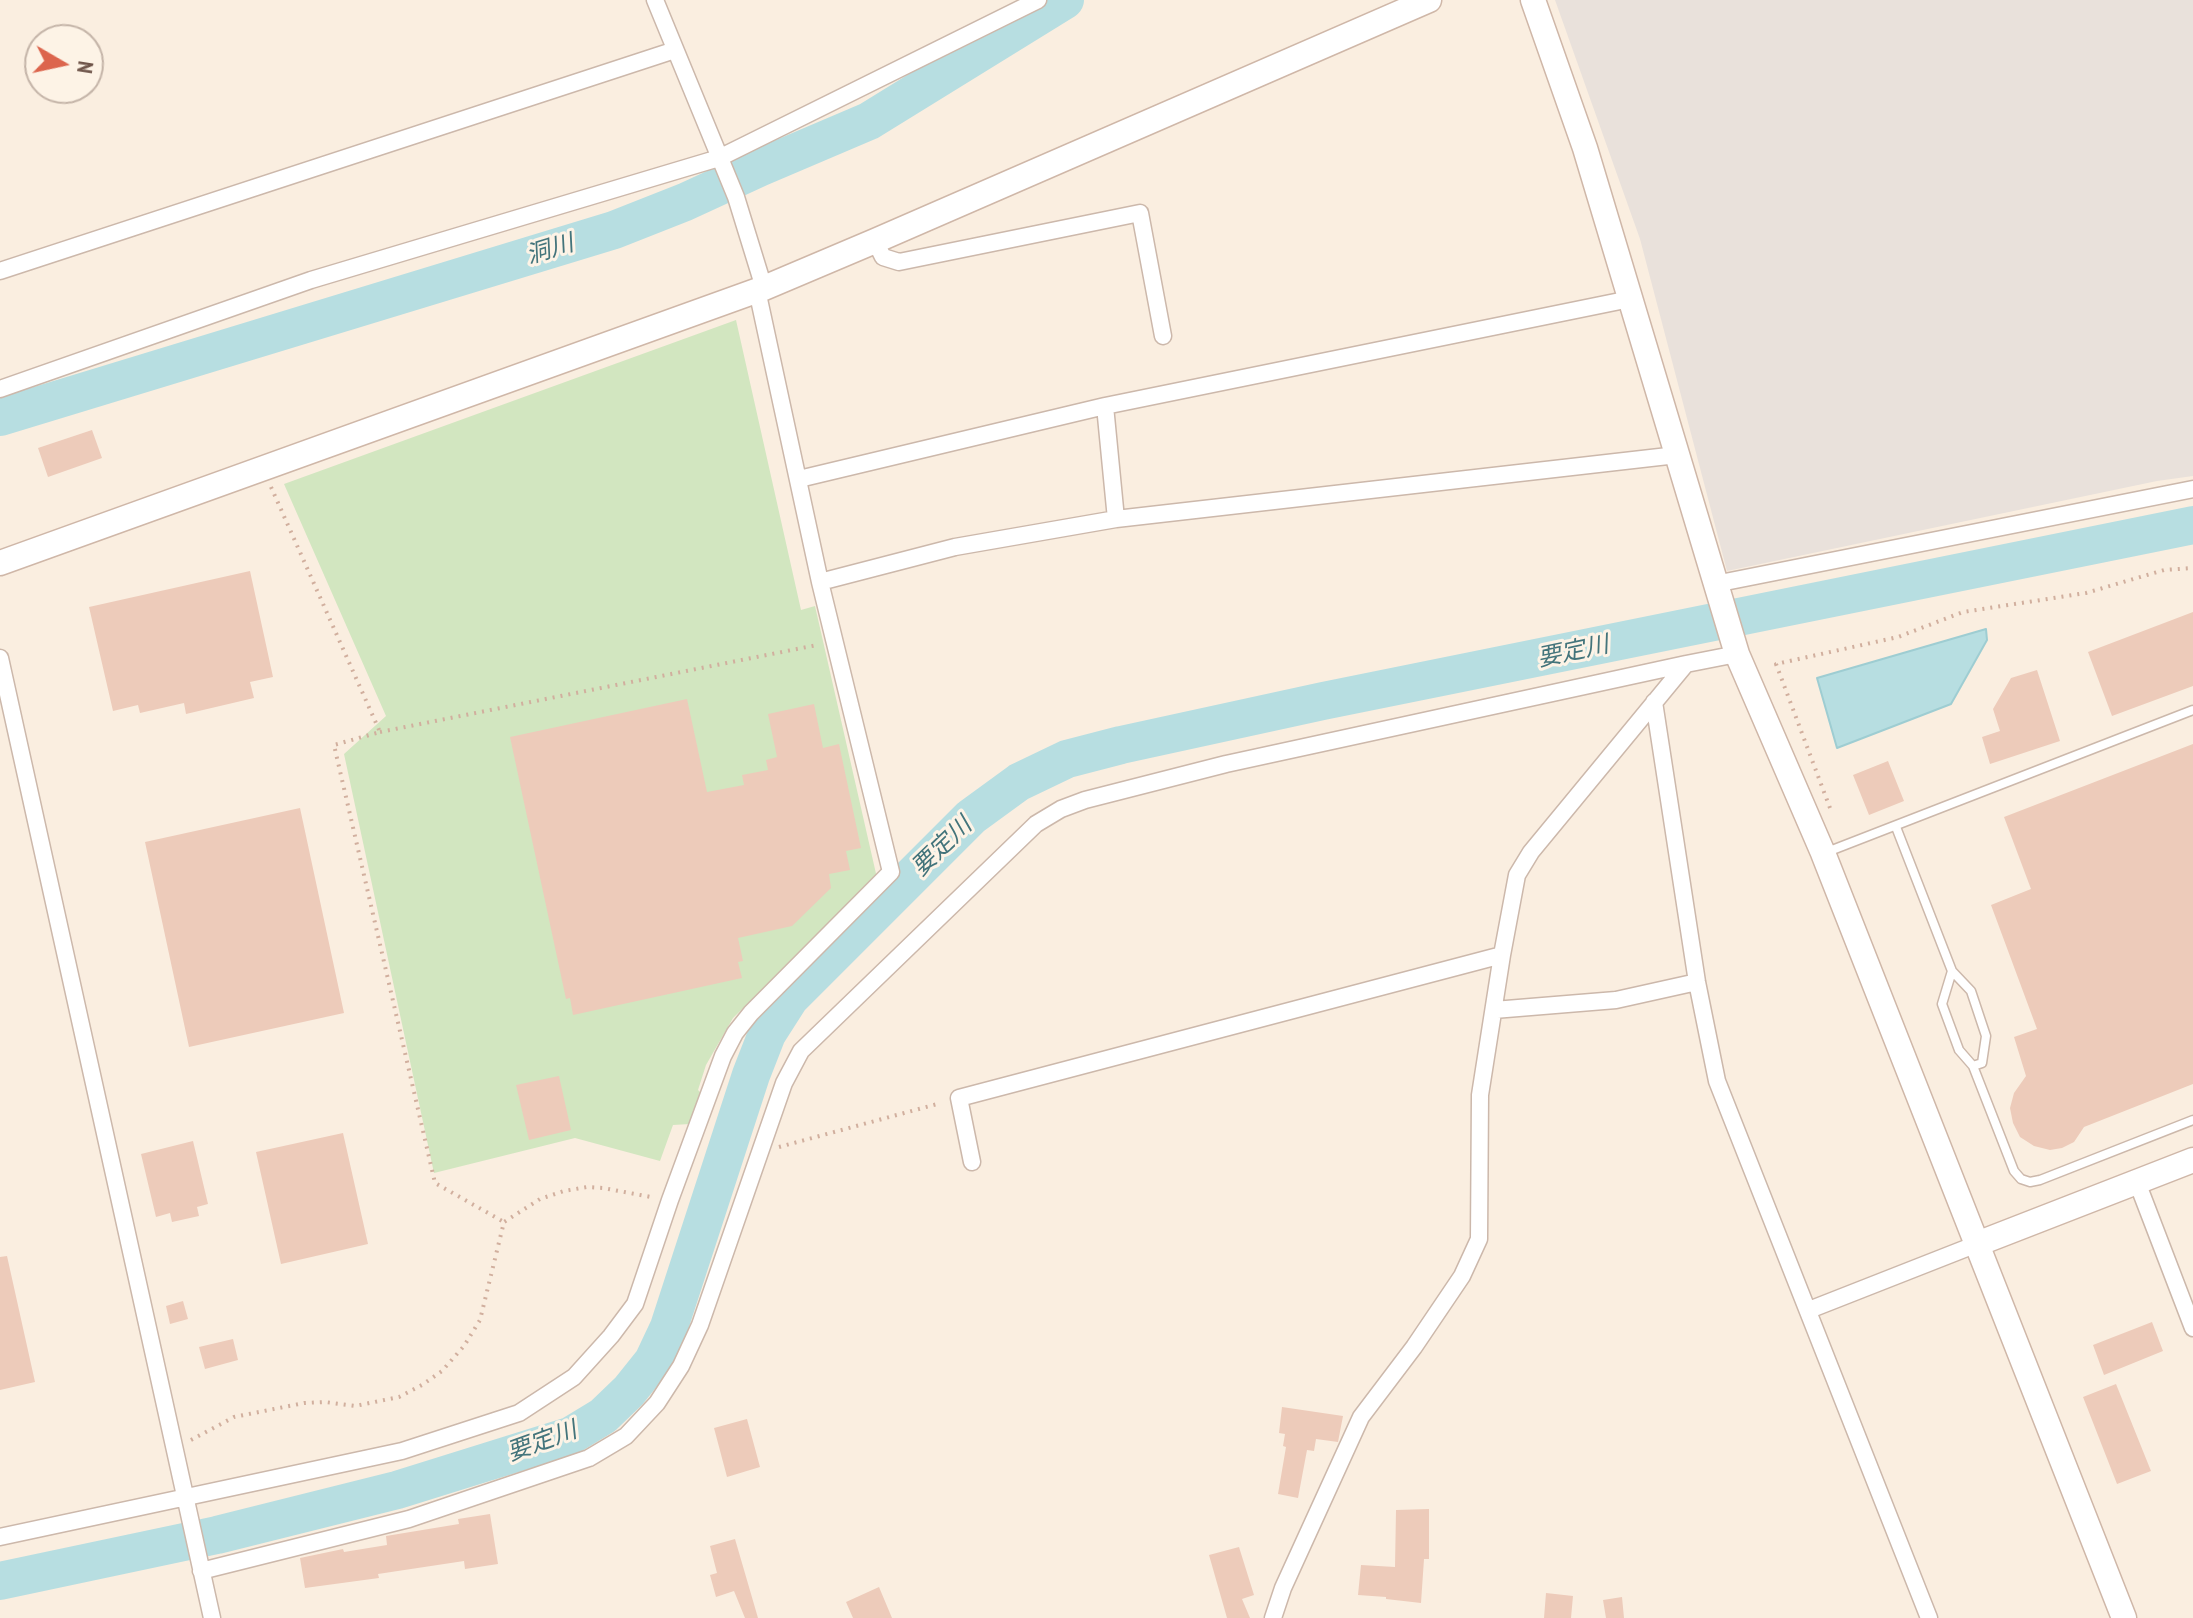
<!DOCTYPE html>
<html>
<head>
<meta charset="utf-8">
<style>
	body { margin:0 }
	#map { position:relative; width:2193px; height:1618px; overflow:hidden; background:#faeee0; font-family:"PT Sans Narrow",sans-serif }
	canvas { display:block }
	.north { position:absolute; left:24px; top:24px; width:80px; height:80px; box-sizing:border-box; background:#fdf3e6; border:2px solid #c4b4a8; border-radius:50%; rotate:99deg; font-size:22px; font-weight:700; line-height:32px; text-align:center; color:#6f554a }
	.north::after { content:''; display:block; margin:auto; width:28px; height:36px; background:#dc654d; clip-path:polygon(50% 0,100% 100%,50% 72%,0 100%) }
</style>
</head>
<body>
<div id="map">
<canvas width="2193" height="1618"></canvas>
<div class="north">N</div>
</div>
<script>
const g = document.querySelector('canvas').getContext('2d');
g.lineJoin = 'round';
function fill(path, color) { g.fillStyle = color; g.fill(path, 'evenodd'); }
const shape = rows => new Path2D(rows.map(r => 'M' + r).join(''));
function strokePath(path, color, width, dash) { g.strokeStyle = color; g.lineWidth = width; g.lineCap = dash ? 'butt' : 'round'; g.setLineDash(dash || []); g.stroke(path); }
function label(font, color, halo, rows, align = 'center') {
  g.font = font + ' "PT Sans Narrow","Noto Sans JP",sans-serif'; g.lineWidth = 6; g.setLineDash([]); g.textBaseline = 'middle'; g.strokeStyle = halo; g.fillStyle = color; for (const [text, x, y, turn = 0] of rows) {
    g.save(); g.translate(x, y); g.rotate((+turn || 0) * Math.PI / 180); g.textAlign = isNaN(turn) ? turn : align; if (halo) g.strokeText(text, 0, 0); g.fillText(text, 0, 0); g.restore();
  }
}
const industrial = shape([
	[1555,0,2193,0,2193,476,2157,481,1727,571,1640,239]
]);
const green = shape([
	[736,320,801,610,815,606,877,878,733,1018,706,1065,698,1090,702,1094,690,1124,673,1125,660,1161,575,1138,434,1173,344,754,386,716,284,484]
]);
const water = shape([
	[1986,629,1987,640,1951,704,1837,748,1817,678,1986,629]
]);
const river = shape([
	[0,417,614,230,685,202,761,167,869,121,1065,0],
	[0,1581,217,1535,397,1490,570,1436,603,1416,629,1391,653,1361,669,1327,751,1075,767,1034,790,998,971,817,1019,782,1067,759,1121,745,1323,701,2193,525]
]);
const building = shape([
	[92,430,102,458,48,477,38,448],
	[250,571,273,677,250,682,254,698,186,714,184,703,140,713,138,705,113,711,89,607],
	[2193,612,2193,686,2112,716,2088,652],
	[2037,670,2060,741,1990,764,1982,737,2000,731,1993,709,2011,678],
	[687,699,707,792,744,785,742,775,768,770,766,760,777,757,768,714,814,704,823,748,839,744,861,848,846,851,850,870,829,874,831,888,792,926,738,938,743,961,738,962,742,978,573,1015,570,998,566,999,510,737],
	[2193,744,2193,1084,2084,1127,2074,1142,2062,1148,2050,1150,2034,1146,2020,1137,2013,1123,2010,1108,2014,1093,2026,1076,2014,1037,2037,1029,1991,905,2031,889,2004,817],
	[1888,761,1904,801,1869,815,1853,775],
	[300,808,344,1013,189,1047,145,842],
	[559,1076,571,1130,529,1140,516,1085],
	[343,1133,368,1244,281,1264,256,1152],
	[193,1141,208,1204,197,1207,199,1216,172,1222,170,1213,156,1217,141,1154],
	[7,1256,35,1382,0,1390,0,1257],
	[183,1301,188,1319,170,1324,166,1306],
	[2152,1322,2163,1351,2104,1375,2093,1345],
	[233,1339,238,1360,205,1369,199,1347],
	[2116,1384,2151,1471,2117,1484,2083,1397],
	[1282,1407,1343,1416,1338,1442,1316,1439,1314,1451,1307,1450,1298,1498,1278,1494,1286,1447,1283,1446,1285,1434,1279,1433],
	[747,1419,760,1467,727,1477,714,1428],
	[1429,1509,1429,1559,1424,1559,1421,1603,1386,1599,1386,1597,1358,1595,1361,1565,1395,1567,1396,1510],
	[490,1514,498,1564,465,1569,464,1561,378,1574,379,1578,305,1588,300,1558,343,1549,344,1552,387,1545,386,1536,459,1524,458,1519],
	[735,1539,758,1618,745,1618,734,1591,716,1597,710,1575,717,1573,710,1546],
	[1239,1547,1254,1595,1242,1599,1250,1618,1227,1618,1209,1555],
	[879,1587,892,1618,853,1618,846,1602],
	[1546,1593,1573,1596,1571,1618,1544,1618],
	[1622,1597,1624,1618,1606,1618,1603,1600]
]);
const path = shape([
	[271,487,380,732,334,745,435,1183,504,1222],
	[380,732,817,645],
	[1830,808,1776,664,1898,637,1963,612,2086,593,2164,570,2193,568],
	[779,1147,941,1103],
	[191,1440,234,1417,304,1403,325,1402,355,1406,399,1397,422,1385,442,1371,464,1346,480,1320,504,1222,540,1199,564,1191,587,1187,603,1188,651,1197]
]);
const lane = shape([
	[1896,827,1952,971,1942,1004,1959,1050,1973,1066,2014,1171,2021,1179,2030,1182,2040,1180,2193,1120],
	[1827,852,2193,710],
	[1952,971,1971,991,1986,1036,1982,1063,1973,1066]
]);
const street = shape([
	[655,0,736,197,764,288],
	[875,241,883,257,899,262,1140,213,1163,336],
	[0,271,675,50],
	[0,389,311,280,719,158,1038,0],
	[1105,406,1116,519],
	[799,479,1105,406,1630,299],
	[820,582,955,547,1116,519,1677,455],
	[1715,584,2193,489],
	[0,658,212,1618],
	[1654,702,1697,982,1717,1081,1929,1618],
	[1494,1010,1616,1000,1697,982],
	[972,1162,959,1098,1502,955],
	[2137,1182,2193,1328],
	[1809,1310,1977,1244],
	[0,1537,402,1451,519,1413,574,1377,611,1336,635,1304,670,1200,723,1056,735,1033,751,1013,891,872,820,582,757,290],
	[201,1571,409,1519,589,1458,626,1436,657,1403,681,1366,700,1325,784,1083,801,1051,1036,824,1061,809,1085,800,1226,764,1686,664],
	[1273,1618,1283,1588,1361,1417,1414,1347,1462,1276,1479,1239,1480,1095,1502,955,1517,875,1531,852,1686,664,1737,654]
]);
const secondary = shape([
	[1533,0,1585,148,1737,654,1823,853,2124,1618],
	[0,563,764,288,875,241,1429,0],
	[1977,1244,2193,1160]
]);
const waterNames = [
	["洞川",550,250,-17],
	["要定川",1573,652,-12],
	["要定川",942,847,-44],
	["要定川",542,1442,-20]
];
fill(industrial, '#e9e1db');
fill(green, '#d2e6c0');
fill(water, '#b7dee1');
strokePath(water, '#9ecdd2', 2);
strokePath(river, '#b7dee1', 38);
fill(building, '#edcbba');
strokePath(lane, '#ccb8ab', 11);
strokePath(street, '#ccb8ab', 19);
strokePath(secondary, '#cfb7a8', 27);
strokePath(path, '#d1af9e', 4, [2, 6]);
strokePath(lane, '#fff', 8);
strokePath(street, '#fff', 16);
strokePath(secondary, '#fff', 24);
label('italic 24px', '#43747b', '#fdf3e6', waterNames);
</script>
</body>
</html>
